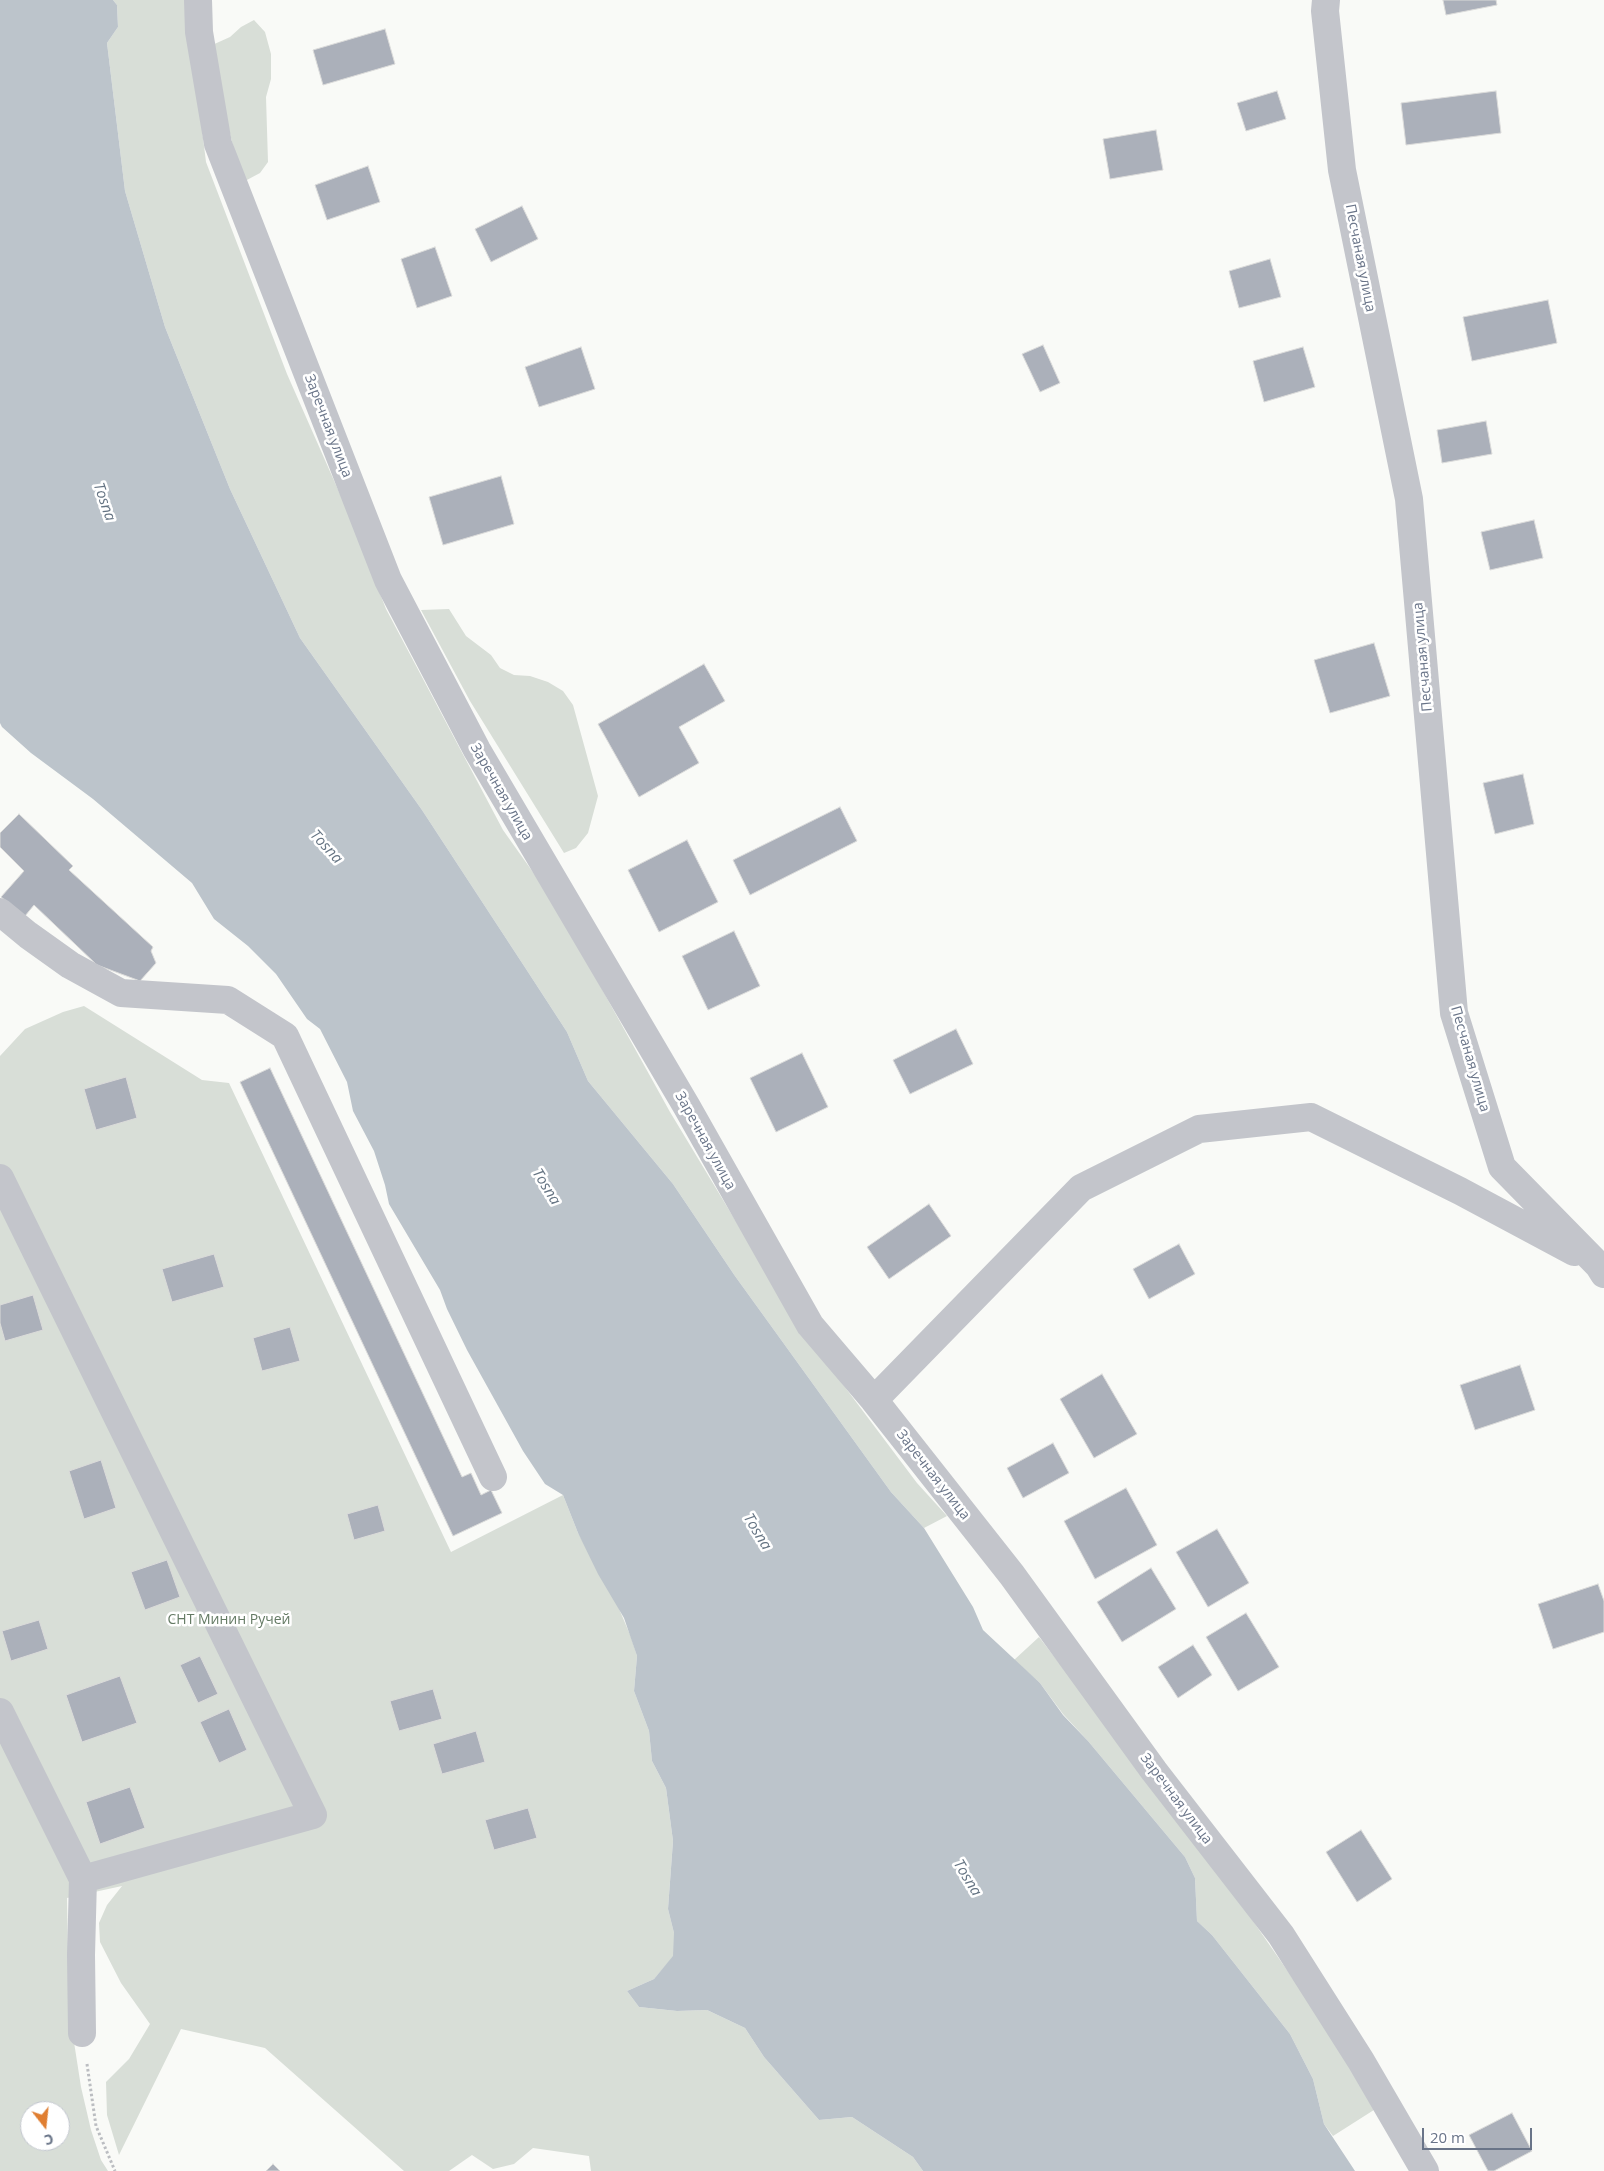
<!DOCTYPE html>
<html>
<head>
<meta charset="utf-8">
<style>
	body { margin:0 }
	#map { position:relative; width:1604px; height:2171px; overflow:hidden; background:#f9faf7; font-family:"Open Sans",sans-serif }
	canvas { display:block }
	.north { position:absolute; left:20px; top:2101px; width:50px; height:50px; box-sizing:border-box; background:#fff; border:1px solid #c3c7cf; border-radius:50%; rotate:164deg; font-size:14px; font-weight:700; line-height:20px; text-align:center; color:#697488 }
	.north::after { content:''; display:block; margin:auto; width:18px; height:22px; background:#e07e31; clip-path:polygon(50% 0,100% 100%,50% 72%,0 100%) }
	.scale { position:absolute; left:1422px; top:2128px; width:110px; height:22px; box-sizing:border-box; border:2px solid #697488; border-top:0; padding-left:6px; font-size:15px; line-height:18px; white-space:nowrap; color:#697488; -webkit-text-stroke:4px #fff; paint-order:stroke }
</style>
</head>
<body>
<div id="map">
<canvas width="1604" height="2171"></canvas>
<div class="north">С</div>
<div class="scale">20 m</div>
</div>
<script>
const g = document.querySelector('canvas').getContext('2d');
g.lineJoin = 'round';
function fill(path, color) { g.fillStyle = color; g.fill(path, 'evenodd'); }
const shape = rows => new Path2D(rows.map(r => 'M' + r).join(''));
function strokePath(path, color, width, dash) { g.strokeStyle = color; g.lineWidth = width; g.lineCap = dash ? 'butt' : 'round'; g.setLineDash(dash || []); g.stroke(path); }
function label(font, color, halo, rows, align = 'center') {
  g.font = font + ' "Open Sans",sans-serif'; g.lineWidth = 5; g.setLineDash([]); g.textBaseline = 'middle'; g.strokeStyle = halo; g.fillStyle = color; for (const [text, x, y, turn = 0] of rows) {
    g.save(); g.translate(x, y); g.rotate((+turn || 0) * Math.PI / 180); g.textAlign = isNaN(turn) ? turn : align; if (halo) g.strokeText(text, 0, 0); g.fillText(text, 0, 0); g.restore();
  }
}
const green = shape([
	[113,0,186,0,206,162,287,374,347,510,386,609,503,830,552,899,670,1112,799,1326,917,1483,947,1516,924,1528,891,1492,735,1276,673,1184,588,1081,567,1032,528,972,422,810,300,638,230,489,165,327,125,191,107,43,118,27,117,5],
	[254,20,265,32,271,54,271,79,266,97,268,162,260,173,245,181,232,142,210,46,230,37,241,27],
	[449,609,466,636,491,655,500,668,514,675,530,676,548,682,563,691,573,705,598,796,588,833,576,848,564,853,470,701,421,610],
	[84,1006,202,1080,229,1083,451,1552,563,1495,578,1533,614,1597,631,1637,637,1656,634,1691,649,1731,652,1761,666,1788,673,1841,668,1909,674,1933,674,1956,654,1979,627,1991,639,2007,677,2011,707,2010,745,2028,764,2057,819,2120,852,2117,913,2157,923,2171,591,2171,589,2156,533,2148,514,2164,493,2169,472,2155,449,2171,404,2171,265,2048,181,2029,119,2155,107,2115,106,2082,129,2059,150,2024,121,1983,100,1942,99,1923,107,1905,122,1886,67,1898,69,2010,81,2087,91,2130,101,2160,108,2171,0,2171,0,1056,25,1029,63,1012],
	[30,2111,60,2111,60,2141,30,2141],
	[1039,1637,1208,1856,1327,2028,1377,2108,1333,2136,1324,2124,1313,2079,1290,2034,1212,1935,1197,1921,1195,1878,1185,1857,1088,1741,1063,1714,1040,1683,1014,1660]
]);
const water = shape([
	[0,0,113,0,117,5,118,27,107,43,125,191,165,327,230,489,300,638,422,810,528,972,567,1032,588,1081,673,1184,735,1276,891,1492,924,1528,973,1607,983,1630,1040,1683,1063,1715,1088,1741,1185,1857,1195,1878,1197,1921,1212,1935,1290,2034,1313,2079,1324,2124,1355,2171,923,2171,913,2157,852,2117,819,2120,764,2057,745,2028,707,2010,677,2011,639,2007,627,1991,654,1979,673,1956,674,1933,668,1909,673,1841,666,1788,652,1761,649,1731,634,1691,637,1656,624,1618,598,1574,578,1533,563,1495,545,1484,523,1451,467,1350,447,1309,440,1290,389,1204,385,1185,374,1151,353,1111,347,1082,320,1029,307,1019,276,974,248,946,214,919,192,883,93,799,31,753,2,727,0,723]
]);
const building = shape([
	[1443,0,1496,0,1497,5,1446,15,1443,0],
	[385,29,395,64,323,85,313,50,385,29],
	[1277,91,1286,119,1246,131,1237,103,1277,91],
	[1496,91,1501,133,1406,145,1401,103,1496,91],
	[1156,130,1163,170,1110,179,1103,139,1156,130],
	[368,166,380,202,327,220,315,185,368,166],
	[522,206,538,239,491,262,475,229,522,206],
	[435,247,452,296,417,308,401,259,435,247],
	[1270,259,1281,297,1239,308,1229,271,1270,259],
	[1548,300,1557,343,1472,361,1463,317,1548,300],
	[1043,345,1060,383,1040,392,1022,354,1043,345],
	[581,347,595,389,539,407,525,367,581,347],
	[1303,347,1315,387,1264,402,1253,361,1303,347],
	[1486,421,1492,454,1442,463,1437,430,1486,421],
	[501,476,514,524,443,545,429,497,501,476],
	[1534,520,1543,558,1490,570,1481,532,1534,520],
	[1374,643,1390,696,1330,713,1314,660,1374,643],
	[704,664,725,701,679,727,699,763,639,797,598,724,704,664],
	[1523,774,1534,824,1495,834,1483,783,1523,774],
	[840,807,857,841,750,895,733,860,840,807],
	[19,814,73,866,69,870,153,947,151,951,156,963,140,981,97,965,34,905,25,916,1,897,24,871,0,847,0,833,19,814],
	[687,840,718,902,659,932,628,870,687,840],
	[734,931,760,986,708,1010,682,956,734,931],
	[956,1029,973,1064,910,1094,893,1060,956,1029],
	[802,1053,828,1107,776,1132,750,1078,802,1053],
	[270,1068,462,1477,471,1473,481,1495,491,1490,502,1513,453,1536,240,1082,270,1068],
	[126,1077,137,1118,96,1130,84,1089,126,1077],
	[929,1204,951,1236,889,1279,867,1247,929,1204],
	[1179,1244,1195,1274,1149,1299,1133,1269,1179,1244],
	[214,1254,224,1287,172,1302,162,1269,214,1254],
	[33,1295,43,1330,5,1341,0,1323,0,1305,33,1295],
	[290,1327,300,1361,262,1371,253,1338,290,1327],
	[1520,1365,1535,1410,1475,1430,1460,1385,1520,1365],
	[1102,1374,1137,1434,1094,1458,1060,1399,1102,1374],
	[1053,1443,1069,1473,1023,1498,1007,1468,1053,1443],
	[101,1460,116,1508,84,1519,69,1471,101,1460],
	[1126,1488,1157,1545,1095,1579,1064,1521,1126,1488],
	[378,1505,385,1531,354,1540,347,1514,378,1505],
	[1217,1529,1249,1583,1208,1607,1176,1552,1217,1529],
	[167,1560,180,1597,145,1610,131,1572,167,1560],
	[1151,1568,1176,1609,1122,1642,1097,1602,1151,1568],
	[1598,1584,1604,1601,1604,1632,1553,1649,1538,1604,1598,1584],
	[1246,1613,1279,1667,1238,1691,1206,1637,1246,1613],
	[39,1620,48,1649,11,1661,2,1631,39,1620],
	[1193,1645,1212,1675,1178,1698,1158,1667,1193,1645],
	[200,1656,218,1694,198,1703,180,1665,200,1656],
	[120,1676,137,1723,82,1742,66,1695,120,1676],
	[433,1689,442,1719,399,1731,390,1701,433,1689],
	[229,1709,247,1750,219,1763,200,1722,229,1709],
	[476,1731,485,1762,442,1774,433,1744,476,1731],
	[130,1787,145,1828,100,1844,86,1802,130,1787],
	[528,1808,537,1838,494,1850,485,1820,528,1808],
	[1361,1830,1392,1879,1357,1902,1326,1852,1361,1830],
	[1512,2113,1532,2151,1494,2171,1488,2171,1469,2135,1512,2113],
	[273,2164,280,2171,266,2171,273,2164]
]);
const path = shape([
	[87,2064,96,2126,115,2171]
]);
const minor = shape([
	[198,0,199,32,218,144,388,580,477,750,687,1107,810,1325,874,1400,1012,1575,1154,1771,1281,1935,1361,2061,1425,2171],
	[1326,0,1325,11,1342,170,1409,499,1454,1013,1502,1167,1599,1266,1604,1274],
	[0,912,28,935,70,965,121,993,228,1000,285,1036,493,1477],
	[0,1178,313,1815,83,1879,81,1955,82,2033],
	[874,1400,1081,1188,1199,1129,1311,1117,1460,1191,1574,1252],
	[0,1712,83,1879]
]);
const streetNames = [
	["Песчаная улица",1360,258,79],
	["Заречная улица",328,426,69],
	["Песчаная улица",1423,657,-95],
	["Заречная улица",501,792,60],
	["Песчаная улица",1470,1059,74],
	["Заречная улица",705,1141,61],
	["Заречная улица",933,1475,52],
	["Заречная улица",1176,1799,53]
];
const parkNames = [
	["СНТ Минин Ручей",229,1620]
];
const waterNames = [
	["Tosna",104,502,71],
	["Tosna",326,847,47],
	["Tosna",546,1187,58],
	["Tosna",757,1532,59],
	["Tosna",967,1878,59]
];
fill(green, '#d8ded7');
fill(water, '#bcc4cb');
fill(building, '#abb0ba');
strokePath(building, '#dbdbda', 1);
strokePath(path, '#bbbdc1', 3, [2.5, 2.5]);
strokePath(minor, '#c3c5cb', 28);
label('14px', '#697488', '#fff', streetNames);
label('14px', '#647a64', '#fff', parkNames);
label('italic 15px', '#657483', '#fff', waterNames);
</script>
</body>
</html>
